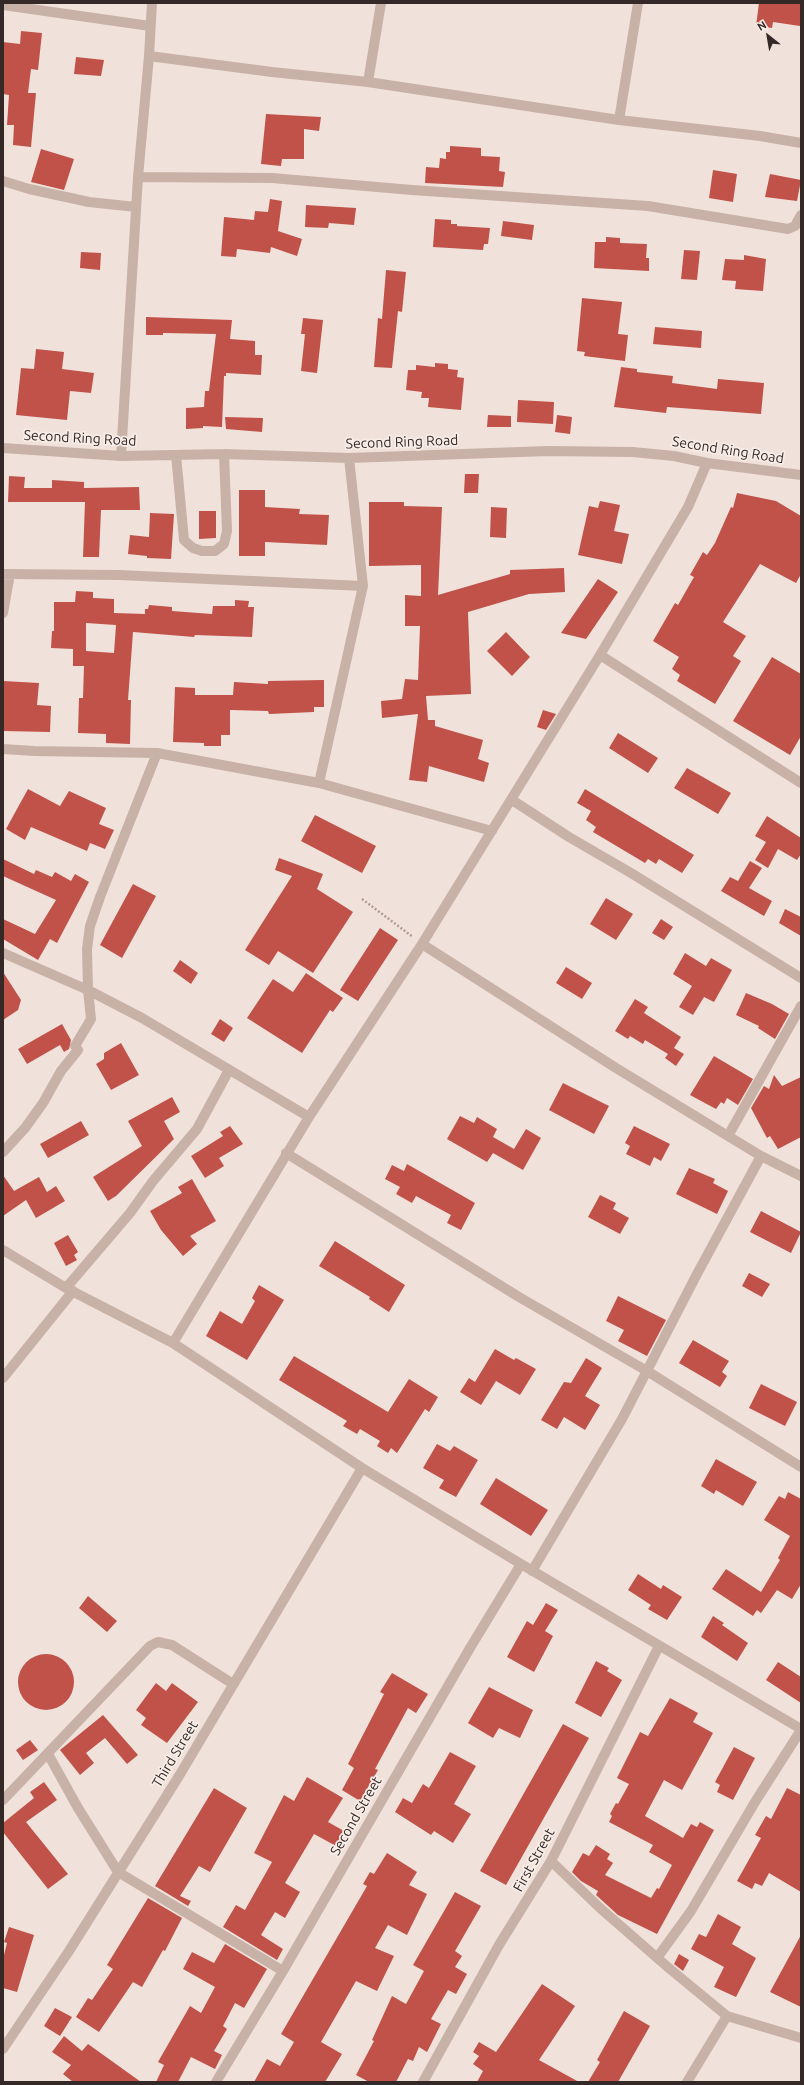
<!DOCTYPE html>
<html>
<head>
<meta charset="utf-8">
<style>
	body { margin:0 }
	#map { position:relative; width:804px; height:2085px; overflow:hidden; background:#f0e2db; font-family:Ubuntu,sans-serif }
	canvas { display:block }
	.frame { position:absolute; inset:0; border:4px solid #352927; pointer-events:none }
	.north { position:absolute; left:748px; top:16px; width:40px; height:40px; -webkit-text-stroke:3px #f8ede7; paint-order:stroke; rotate:329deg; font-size:11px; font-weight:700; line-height:16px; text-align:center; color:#352927 }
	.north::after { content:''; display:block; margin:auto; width:14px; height:18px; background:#352927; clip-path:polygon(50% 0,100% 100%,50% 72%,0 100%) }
</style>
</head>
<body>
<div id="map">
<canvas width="804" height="2085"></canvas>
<div class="frame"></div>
<div class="north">N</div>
</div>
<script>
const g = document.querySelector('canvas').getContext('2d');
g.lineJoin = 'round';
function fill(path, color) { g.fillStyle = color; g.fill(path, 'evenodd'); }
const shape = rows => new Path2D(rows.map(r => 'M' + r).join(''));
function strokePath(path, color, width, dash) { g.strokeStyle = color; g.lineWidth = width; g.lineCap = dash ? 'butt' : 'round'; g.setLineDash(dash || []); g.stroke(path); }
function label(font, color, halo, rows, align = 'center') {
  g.font = font + ' Ubuntu,sans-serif'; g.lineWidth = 3.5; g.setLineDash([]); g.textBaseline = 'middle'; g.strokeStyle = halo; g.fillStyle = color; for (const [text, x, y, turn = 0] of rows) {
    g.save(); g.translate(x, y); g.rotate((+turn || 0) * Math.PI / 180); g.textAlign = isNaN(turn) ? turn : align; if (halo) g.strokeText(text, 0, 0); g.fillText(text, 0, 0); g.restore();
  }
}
const building = shape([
	[759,3,801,3,800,26,773,22,772,28,756,26],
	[21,31,42,33,38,70,31,69,28,93,36,93,31,147,13,145,14,125,7,125,9,95,3,94,3,42,20,44],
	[76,57,104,60,101,76,74,74],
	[266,114,321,117,319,131,304,129,304,159,282,159,281,166,261,164],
	[450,146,481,148,481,156,500,157,499,171,505,172,503,187,425,183,426,167,439,168,440,158,446,159,446,152,450,152],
	[41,149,74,159,64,190,31,182],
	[713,170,737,174,733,202,709,198],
	[770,174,801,180,797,201,765,197],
	[270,199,282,201,278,231,302,239,297,256,271,247,270,253,237,249,236,257,221,256,224,217,254,220,255,211,268,212],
	[306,205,356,208,354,225,329,223,328,228,305,227],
	[435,219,451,220,451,224,457,224,457,226,490,228,488,244,484,244,483,250,433,247],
	[503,221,534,225,532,240,501,236],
	[606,237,620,238,620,243,647,244,646,258,649,258,649,271,594,268,595,242,606,242],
	[684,250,700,251,697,280,681,279],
	[81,252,101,253,100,270,80,268],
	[744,255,766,259,763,291,735,289,736,281,722,280,725,259,744,260],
	[386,270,406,272,402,312,398,311,392,368,374,367,378,318,382,319],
	[582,298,622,302,618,334,628,335,625,361,584,356,585,352,577,351],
	[146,317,232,320,230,339,255,341,255,355,262,355,261,375,226,373,226,376,224,376,222,427,203,426,203,428,186,429,186,408,204,407,205,391,209,391,216,334,163,333,163,335,146,335],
	[303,318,323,320,317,373,301,371,305,334,301,334],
	[655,327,702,331,701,348,653,344],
	[36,349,64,352,62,369,94,373,91,393,70,391,67,420,16,415,21,368,34,369],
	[435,363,448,364,448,369,458,370,457,377,464,378,461,410,428,407,429,398,421,398,422,392,406,390,408,370,416,370,416,365,435,367],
	[621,367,637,369,637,372,673,376,672,383,717,389,718,379,764,383,761,414,667,407,666,413,614,407],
	[518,400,554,402,553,424,517,422],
	[488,415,511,416,511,427,487,427],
	[557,415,572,417,570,434,555,432],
	[225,417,263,418,262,432,226,429],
	[465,474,479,474,478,493,464,493],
	[9,476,25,477,24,488,52,488,52,480,84,482,84,488,139,487,140,510,101,510,99,557,83,557,85,502,8,502],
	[239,490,265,490,265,507,300,509,299,514,329,515,327,545,265,542,265,556,239,556],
	[737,493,776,501,801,516,801,574,796,583,760,564,723,622,746,636,733,656,741,661,715,704,677,681,680,675,672,669,679,657,653,641,675,603,678,605,694,577,690,575,703,552,707,555,715,543,731,507,733,508],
	[600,501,620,505,614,531,629,534,622,564,578,555,589,506,598,508],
	[369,502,404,502,404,506,442,507,438,595,510,574,510,570,564,568,565,592,529,594,468,612,471,694,426,696,428,720,435,720,435,726,483,740,478,759,489,763,484,782,429,766,427,782,409,780,418,714,382,718,381,701,402,699,405,679,418,680,420,626,405,626,405,595,421,596,421,565,369,566],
	[491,507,507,508,506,538,490,537],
	[199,511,216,511,216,538,199,539],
	[150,513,174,514,171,559,147,558,147,556,128,554,130,535,149,537],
	[598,579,618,592,586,639,561,633],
	[76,591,93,592,93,598,114,599,114,613,145,614,145,609,148,609,149,605,172,607,172,611,212,614,213,606,235,606,235,600,249,601,248,607,254,607,252,637,195,635,194,637,133,632,128,700,131,700,130,744,106,743,106,734,78,733,79,698,83,698,84,666,73,666,73,649,51,648,52,631,54,631,54,602,75,602],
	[86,623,116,625,114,653,86,651],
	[506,632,530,657,512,676,487,651],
	[772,657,801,674,801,736,790,755,733,721],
	[324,680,324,707,314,707,314,712,269,714,268,711,230,710,230,735,221,735,221,746,204,746,204,743,173,742,175,687,195,688,195,695,233,695,234,682,268,684,268,681],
	[3,681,39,683,37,705,51,706,50,732,3,731],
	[543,710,556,714,546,730,537,727],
	[618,733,658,758,648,773,609,748],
	[687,768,731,793,718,814,674,788],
	[28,789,60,806,69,791,106,808,99,824,114,830,105,849,90,843,87,851,31,827,25,840,6,829],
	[585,789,694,855,682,873,659,859,656,864,648,859,645,863,593,832,596,827,586,820,591,811,577,803],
	[315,815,376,846,362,873,301,841],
	[767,816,801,838,801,854,797,860,778,849,768,868,755,860,766,842,755,836],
	[279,858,323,874,317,889,353,912,313,973,278,951,269,965,245,950,292,876,275,870],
	[3,859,34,874,36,870,52,877,55,872,71,881,75,874,89,882,57,943,50,939,38,960,3,939,3,919,35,934,56,900,3,876],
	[750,861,762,868,749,888,772,901,764,916,721,891,730,877,738,881],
	[133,884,156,896,122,958,100,945],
	[606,898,633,914,616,940,590,924],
	[785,909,801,917,801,936,779,923],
	[661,919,673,927,664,940,652,933],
	[380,928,398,940,358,1001,340,990],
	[685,953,706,966,711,958,732,970,714,1002,704,997,693,1015,679,1007,692,986,673,974],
	[180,960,198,973,191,984,173,971],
	[566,967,592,983,582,999,556,983],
	[3,972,21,1000,18,1010,3,1020],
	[306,973,343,998,333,1012,330,1010,302,1053,247,1018,273,979,293,992],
	[746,993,772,1004,789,1014,775,1039,758,1028,759,1026,736,1015],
	[635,999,648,1007,644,1013,681,1037,674,1048,684,1054,676,1066,665,1058,668,1054,645,1040,643,1044,630,1036,628,1039,615,1031],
	[220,1019,233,1028,224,1042,211,1034],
	[62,1024,71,1040,69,1049,64,1052,60,1045,27,1064,18,1049],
	[121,1043,139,1075,111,1090,96,1064,104,1059,104,1053],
	[714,1056,753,1079,738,1105,727,1098,724,1104,721,1102,716,1109,690,1095],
	[774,1075,782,1086,801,1077,801,1137,778,1149,770,1136,767,1138,751,1108,764,1086,769,1089],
	[563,1083,609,1106,594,1134,549,1110],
	[172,1097,180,1112,164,1121,174,1139,116,1196,108,1201,93,1177,142,1146,128,1121],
	[460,1116,474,1123,477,1117,497,1129,493,1137,514,1149,526,1129,541,1138,523,1170,493,1153,487,1162,447,1139],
	[81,1121,89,1135,48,1158,40,1144],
	[230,1126,243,1144,219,1158,224,1166,205,1178,191,1156,223,1136,220,1132],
	[634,1126,670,1144,661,1161,654,1157,650,1166,626,1154,630,1146,625,1143],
	[407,1164,475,1203,461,1230,447,1223,451,1215,416,1196,412,1203,396,1194,400,1187,385,1179,392,1165,404,1171],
	[689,1168,715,1179,713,1183,728,1191,717,1214,676,1194],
	[3,1175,14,1191,39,1177,47,1192,56,1186,65,1201,36,1218,26,1200,3,1216],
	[192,1179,216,1221,190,1236,197,1244,183,1256,161,1230,150,1211,182,1193,178,1187],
	[600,1195,616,1203,613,1209,629,1218,620,1234,588,1217],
	[761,1211,801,1232,791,1253,750,1232],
	[68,1235,78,1252,74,1255,77,1260,66,1266,54,1243],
	[335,1241,405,1285,389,1312,369,1299,370,1297,319,1266],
	[749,1273,770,1284,762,1297,742,1286],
	[259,1285,284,1300,247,1360,206,1336,220,1311,242,1324,255,1301,252,1298],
	[618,1296,666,1320,647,1356,618,1341,624,1330,606,1321],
	[693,1340,729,1361,722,1372,727,1376,720,1387,679,1363],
	[495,1349,514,1360,516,1358,536,1369,520,1395,496,1381,481,1405,460,1392,469,1378,475,1382],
	[294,1356,388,1412,409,1379,438,1397,429,1412,425,1409,397,1453,391,1448,388,1453,377,1446,380,1441,360,1429,357,1434,343,1426,347,1421,279,1380],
	[586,1358,602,1368,585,1396,600,1405,585,1430,564,1417,557,1429,541,1420,564,1382,571,1383],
	[761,1384,797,1402,785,1426,749,1408],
	[437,1444,450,1451,454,1446,478,1460,456,1497,439,1488,444,1480,423,1468],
	[716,1459,757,1482,743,1506,716,1490,714,1494,701,1486],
	[496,1478,548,1510,531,1536,480,1504],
	[788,1492,801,1499,801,1584,792,1599,777,1590,761,1613,757,1610,753,1616,712,1589,726,1569,761,1592,780,1560,778,1558,790,1536,764,1520,779,1496,785,1499],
	[638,1574,661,1589,663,1585,682,1597,667,1620,648,1609,651,1605,628,1590],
	[88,1596,117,1621,107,1632,79,1608],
	[546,1603,558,1610,545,1631,553,1636,534,1672,507,1657,527,1621,533,1625],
	[713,1616,724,1623,722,1625,748,1643,737,1661,701,1637],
	'18 1682a28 28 0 1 1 56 0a28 28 0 1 1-56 0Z',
	[596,1661,609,1668,607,1671,622,1680,601,1717,575,1703],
	[778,1662,801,1677,801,1703,766,1680],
	[392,1673,428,1694,416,1713,408,1708,375,1769,378,1770,360,1801,342,1790,354,1768,348,1764,384,1694,380,1692],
	[156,1683,166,1691,172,1683,198,1702,167,1743,141,1725,146,1718,136,1710],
	[489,1687,533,1710,520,1738,499,1728,493,1738,468,1723],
	[670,1698,698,1713,693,1722,713,1733,682,1790,664,1780,645,1816,683,1838,691,1824,697,1827,700,1822,714,1830,657,1934,618,1915,596,1895,598,1891,581,1881,572,1872,583,1853,589,1856,596,1845,610,1854,607,1859,613,1863,605,1875,651,1898,657,1888,659,1889,672,1865,649,1852,653,1845,609,1822,612,1816,610,1814,616,1803,618,1804,629,1784,617,1778,640,1732,648,1736],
	[103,1715,138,1755,127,1764,105,1738,86,1753,94,1763,80,1775,60,1750],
	[563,1724,589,1738,506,1885,480,1871],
	[30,1740,38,1750,23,1760,16,1750],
	[734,1747,755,1758,733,1800,717,1792,720,1785,715,1782],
	[450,1752,476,1766,454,1804,471,1814,453,1843,434,1831,431,1835,395,1812,403,1798,412,1803,423,1784,429,1788],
	[307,1777,343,1798,328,1822,344,1831,336,1846,314,1834,285,1883,300,1892,285,1918,275,1912,261,1935,283,1949,277,1960,223,1927,236,1905,245,1910,272,1862,254,1853,284,1795,294,1801],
	[44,1782,57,1800,26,1822,68,1874,48,1889,3,1832,3,1823,34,1798,30,1792],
	[214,1788,247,1808,210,1872,199,1866,180,1896,191,1901,188,1906,155,1886],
	[787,1788,801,1795,801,1892,769,1873,762,1886,755,1883,752,1889,737,1881,761,1838,755,1835,766,1816,771,1819],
	[387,1853,417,1872,409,1885,427,1894,407,1935,388,1925,375,1948,394,1956,377,1991,356,1981,321,2042,342,2054,325,2082,254,2082,267,2059,280,2066,294,2042,281,2034,367,1886,363,1884,370,1872,374,1874],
	[455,1892,481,1906,455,1951,462,1956,455,1967,467,1974,456,1994,448,1990,431,2019,441,2024,427,2052,419,2047,413,2061,408,2059,396,2082,369,2082,356,2075,374,2041,372,2040,392,1996,406,2004,424,1971,413,1965],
	[148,1898,182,1918,165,1951,163,1950,142,1987,133,1982,99,2032,76,2017,88,1998,92,2000,113,1969,107,1965],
	[718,1914,741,1927,732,1944,756,1958,736,1997,714,1987,724,1967,691,1949,699,1934,706,1937],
	[9,1927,34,1935,17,1992,3,1988,3,1959,7,1943,4,1942],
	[801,1935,801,2007,770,1992],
	[225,1944,267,1969,244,2008,235,2003,223,2026,227,2029,214,2051,222,2055,215,2069,191,2057,178,2082,156,2082,164,2065,158,2062,190,2006,201,2013,215,1987,183,1969,192,1952,214,1963],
	[679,1954,689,1960,683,1971,674,1964],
	[542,1984,575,2006,539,2060,579,2082,477,2082,483,2071,473,2064,479,2056,473,2052,479,2042,496,2052],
	[55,2008,72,2017,60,2036,44,2026],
	[624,2011,650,2026,618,2082,588,2082,600,2062,597,2060],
	[64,2036,82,2051,88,2044,141,2082,73,2082,63,2074,71,2065,52,2052]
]);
const path = shape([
	[362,899,413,937]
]);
const minor = shape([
	[3,5,150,26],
	[149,56,272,72,368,82,619,120,760,136,801,143],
	[368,82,381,3],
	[619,120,638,3],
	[138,177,272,178,412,190,648,206,788,229,795,226,801,215],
	[3,181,29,189,89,202,136,207],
	[3,448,121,456,224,454,349,458,548,451,633,452,674,456,707,463,801,475],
	[176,455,184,540,193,548,202,551,215,551,224,544,227,531,224,454],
	[121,456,138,177,149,56,152,3],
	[3,574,119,575,363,586],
	[3,613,10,574],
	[600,655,801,783],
	[3,749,34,751,157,753,319,783,492,831],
	[319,783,363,586,349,458],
	[512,800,569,837,631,873,801,978],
	[422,944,616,1068,761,1156,801,1176],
	[3,953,88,990,142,1018,309,1117],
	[728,1136,801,1006],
	[3,1152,25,1128,43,1103,61,1071,78,1050,75,1046,91,1019,88,990,87,949,90,926,100,897,157,753],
	[286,1153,519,1297,647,1371,801,1467],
	[3,1250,66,1288,173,1343,362,1468,521,1564,801,1729],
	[66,1288,130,1213,153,1181,197,1129,229,1070],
	[173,1343,309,1117,422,944,600,655,688,507,707,463],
	[3,1378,73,1291],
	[532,1571,622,1419,697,1274,761,1156],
	[48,1754,78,1808,118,1872,283,1971],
	[3,1800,150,1646,158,1642,172,1645,233,1684],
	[551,1861,600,1908,670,1969,727,2016],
	[657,1958,691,1911,755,1802,801,1730],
	[3,2049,69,1951,179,1776,362,1468],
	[216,2082,283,1971,470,1648,521,1564],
	[423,2082,499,1945,551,1861,659,1646],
	[687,2082,727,2016,801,2038]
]);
const streetNames = [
	["Second Ring Road",80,438,3],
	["Second Ring Road",402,442,-2],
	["Second Ring Road",728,450,9],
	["Third Street",175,1754,-59],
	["Second Street",356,1816,-60],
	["First Street",534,1860,-61]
];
fill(building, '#c05249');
strokePath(path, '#b39a92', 2.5, [2, 2]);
strokePath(minor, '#c8b1a7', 10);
label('14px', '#352927', '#f8ede7', streetNames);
</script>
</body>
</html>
